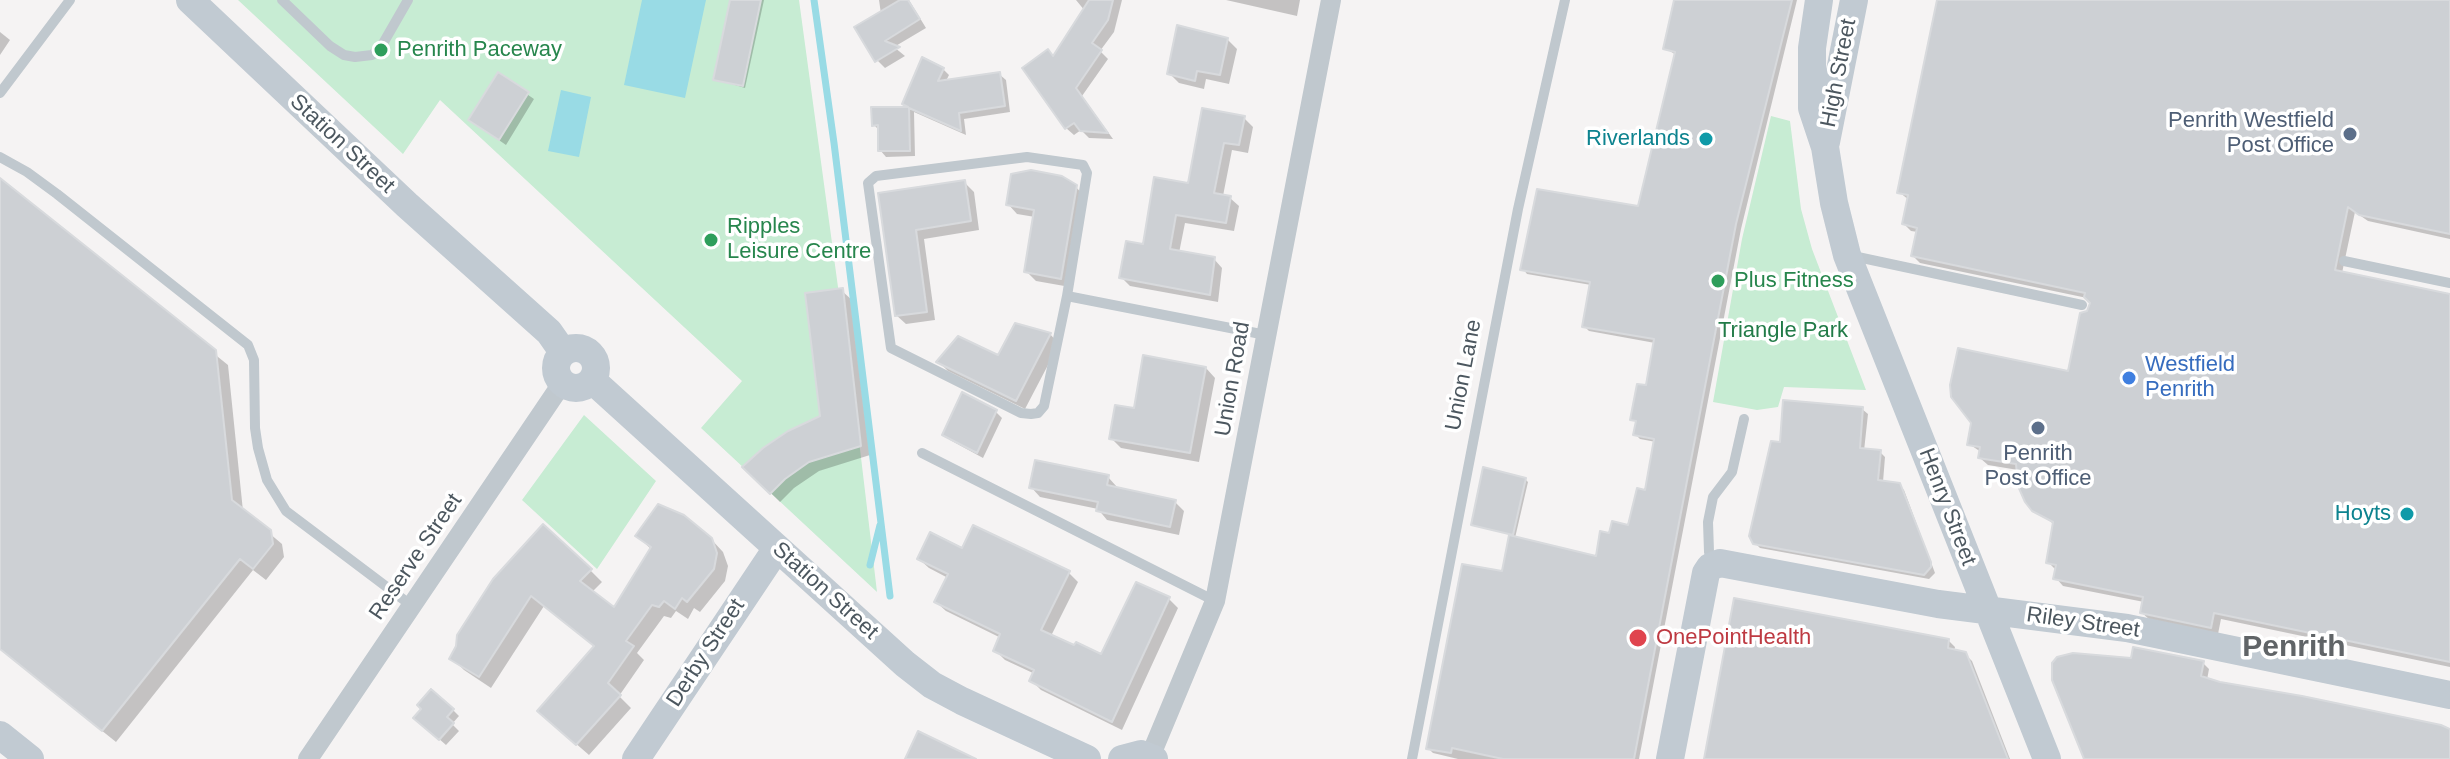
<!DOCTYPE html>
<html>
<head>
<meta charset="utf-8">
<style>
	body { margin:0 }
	canvas { display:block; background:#f5f3f3 }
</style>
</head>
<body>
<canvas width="2450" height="759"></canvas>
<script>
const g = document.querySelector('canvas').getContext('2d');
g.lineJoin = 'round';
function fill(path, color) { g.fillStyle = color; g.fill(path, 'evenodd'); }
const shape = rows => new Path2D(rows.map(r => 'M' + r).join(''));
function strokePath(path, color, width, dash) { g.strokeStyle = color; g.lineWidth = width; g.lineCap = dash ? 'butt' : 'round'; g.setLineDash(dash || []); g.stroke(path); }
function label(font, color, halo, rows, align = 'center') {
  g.font = font + ' Arial,sans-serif'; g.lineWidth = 7; g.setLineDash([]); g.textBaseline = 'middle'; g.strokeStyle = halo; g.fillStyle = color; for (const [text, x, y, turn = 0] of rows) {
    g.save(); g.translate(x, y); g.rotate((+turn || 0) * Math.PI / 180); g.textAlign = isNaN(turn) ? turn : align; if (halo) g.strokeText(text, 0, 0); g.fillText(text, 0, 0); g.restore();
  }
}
const green = shape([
	[238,0,799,0,860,449,877,592,701,428,742,381,440,100,403,154],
	[1771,116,1790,121,1801,209,1812,249,1866,390,1784,387,1778,407,1757,410,1713,402,1742,239],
	[584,415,656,481,597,569,522,500]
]);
const water = shape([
	[642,0,706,0,685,98,624,85],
	[561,90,591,97,579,157,548,151]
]);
const shadow = shape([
	[732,0,764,0,745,88,715,79],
	[879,0,909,0,926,28,894,47,905,56,885,68,877,60,881,14],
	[1076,0,1122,0,1114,32,1100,51,1108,59,1082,96,1113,139,1089,138,1081,130,1074,135,1066,128,1055,58,1085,11],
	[1226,0,1300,0,1297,16],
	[1676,0,1797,0,1741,229,1639,759,1458,759,1433,753,1428,748,1504,573,1511,535,1473,524,1525,479,1528,482,1515,538,1597,559,1610,536,1630,528,1647,493,1656,442,1640,439,1635,434,1637,424,1633,419,1648,388,1655,343,1589,331,1584,326,1591,285,1527,274,1523,269,1639,209,1676,55,1665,48],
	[1939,0,2450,0,2450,239,2368,221,2355,212,2342,273,2450,296,2450,667,2221,619,2218,634,2150,620,2142,613,2144,602,2063,586,2056,578,2055,569,2048,562,2055,525,2033,509,2018,470,1988,465,1980,458,1981,452,1969,444,2070,374,2092,306,2087,298,1920,263,1913,256,1918,232,1911,231,1904,224,1909,200,1899,192],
	[0,32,10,40,0,55],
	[1227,39,1237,49,1229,84,1206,79,1204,89,1179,83,1169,73],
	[943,69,949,75,946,81,999,74,1006,80,1010,112,964,119,966,135,914,112,915,156,886,157,880,150,880,131,874,125,873,109,909,109,904,104],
	[499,75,534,99,506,145,470,120],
	[1204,110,1244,118,1253,127,1248,153,1232,150,1223,196,1230,198,1239,206,1234,231,1185,223,1179,253,1214,259,1222,268,1218,302,1130,286,1121,277,1189,186],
	[0,181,228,365,243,511,282,544,284,557,266,580,253,570,116,742,0,649],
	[964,182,974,192,979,230,924,239,935,320,906,324,896,315,880,195],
	[1076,187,1085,197,1070,287,1036,281,1026,271,1035,217,1017,214,1008,204],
	[842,291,852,300,870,455,819,471,794,488,780,502,745,468,822,417],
	[1050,334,1059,344,1025,409,948,371,939,362,999,358],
	[1206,368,1215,378,1199,462,1121,448,1111,438,1135,411],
	[1862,409,1868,414,1864,451,1880,452,1885,457,1883,482,1899,485,1904,490,1935,573,1929,579,1760,548,1755,543,1782,444],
	[996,412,1002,418,983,458,950,440,944,434],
	[1108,477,1117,487,1117,489,1175,502,1184,511,1179,535,1107,520,1098,509,1040,497,1031,487],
	[637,536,711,539,723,552,728,566,725,581,700,612,694,608,688,619,676,611,671,618,664,616,637,653,644,660,619,696,631,708,589,755,551,722,596,647,544,606,491,688,464,670,452,658,494,580,590,570,602,582,591,593,615,610,652,550],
	[962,551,1069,573,1078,582,1051,636,1102,656,1169,599,1178,608,1122,730,1041,690,1032,681,1035,674,1005,660,995,650,1001,638,946,611,936,602,948,578,929,568,919,559],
	[1948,640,1955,647,1954,652,1965,654,1972,661,2010,759,1706,759],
	[2133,660,2203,663,2209,669,2207,680,2450,731,2450,759,2088,759],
	[453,710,459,716,452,724,459,731,446,745,422,724]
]);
const stream = shape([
	[814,0,834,143,890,596],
	[870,565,880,525]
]);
const building = shape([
	[730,0,761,0,743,86,713,80,730,0],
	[900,0,908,0,920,19,885,41,900,47,875,62,854,27,900,0],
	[1089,0,1113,0,1108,20,1092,43,1102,50,1076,88,1108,133,1080,131,1074,123,1065,129,1022,68,1048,49,1053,56,1089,0],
	[1674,0,1792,0,1736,224,1634,759,1503,759,1452,748,1451,753,1426,749,1462,564,1502,571,1509,535,1596,556,1600,531,1609,533,1612,521,1628,525,1637,488,1645,490,1654,439,1633,435,1636,421,1630,420,1637,384,1646,385,1654,339,1582,327,1590,282,1520,270,1537,189,1638,206,1675,52,1663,49,1674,0],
	[1937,0,2450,0,2450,234,2359,215,2348,207,2335,270,2450,294,2450,662,2214,613,2211,628,2140,613,2143,597,2053,579,2056,565,2046,563,2053,522,2032,511,2025,502,2018,486,2016,464,1978,458,1980,447,1967,445,1971,423,1951,397,1950,385,1958,348,2068,371,2080,313,2087,311,2090,303,2084,297,2085,293,1911,256,1917,228,1902,224,1908,195,1897,193,1937,0],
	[1177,25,1228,38,1220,75,1197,71,1195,81,1167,74,1177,25],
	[922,57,944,68,938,81,1000,72,1005,106,959,113,961,131,909,108,910,151,878,151,878,125,872,126,871,107,908,107,902,104,922,57],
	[498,72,529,92,499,140,468,120,498,72],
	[1202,108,1245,116,1239,145,1224,143,1214,193,1231,196,1226,223,1176,215,1170,249,1215,257,1210,295,1119,278,1126,241,1143,244,1154,177,1188,183,1202,108],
	[1031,170,1062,176,1077,185,1061,279,1024,272,1034,210,1006,205,1011,174,1031,170],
	[0,178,216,350,232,500,271,530,273,544,253,569,240,559,102,731,0,649,0,178],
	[965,180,971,221,916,230,927,312,895,316,878,193,965,180],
	[843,288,861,446,809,462,785,479,770,494,742,467,763,448,788,431,820,416,805,293,843,288],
	[1015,323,1051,333,1016,401,936,362,958,336,998,355,1015,323],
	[1143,355,1206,367,1190,453,1109,439,1115,405,1134,408,1143,355],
	[962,392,997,410,977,453,942,435,962,392],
	[1783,400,1863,407,1860,448,1881,450,1878,480,1900,483,1931,562,1931,567,1924,575,1753,544,1749,536,1771,441,1780,442,1783,400],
	[1035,460,1109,475,1107,485,1176,500,1170,527,1096,511,1098,502,1029,488,1035,460],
	[1483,467,1526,478,1513,535,1471,525,1483,467],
	[658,504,684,515,712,538,717,553,714,569,687,602,682,598,675,609,664,601,659,607,652,605,626,641,634,646,608,683,621,695,576,745,537,711,594,646,531,596,479,677,449,659,456,646,457,635,493,579,543,524,592,569,580,581,614,607,651,547,635,536,658,504],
	[973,525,1070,571,1041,630,1074,645,1076,642,1101,654,1136,582,1170,597,1112,722,1029,681,1034,670,993,651,1000,634,934,602,948,574,917,559,930,532,962,548,973,525],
	[1734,598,1949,639,1948,648,1966,652,2008,759,1704,759,1734,598],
	[2133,647,2204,661,2201,676,2220,682,2302,696,2441,725,2450,729,2450,759,2084,759,2052,680,2052,663,2057,657,2073,653,2131,658,2133,647],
	[431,689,454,709,447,717,454,723,439,740,413,718,421,709,417,705,431,689],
	[918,731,976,759,905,759,918,731]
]);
const lane = shape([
	[282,0,330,46,344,55,355,57,372,55,381,47,408,0],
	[0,93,70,0],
	[0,157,27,172,57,194,248,345,254,360,255,428,258,448,267,480,286,511,412,606],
	[1027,157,1083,165,1087,173,1067,296,1044,406,1038,413,1031,414,1021,413,891,348,868,183,876,176,1027,157],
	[1853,256,2082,305],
	[2344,261,2450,283],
	[1067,296,1266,335],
	[922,453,1215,601],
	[1713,562,1709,552,1708,522,1713,497,1732,472,1744,419],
	[1412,759,1518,209,1565,0]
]);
const street = shape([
	[1150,757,1215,601,1331,0],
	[308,759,563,382]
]);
const secondary = shape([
	[190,0,407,205,549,332,563,352],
	[1819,0,1812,48,1812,108,1825,147,1834,203,1847,255,2047,759],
	[1826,142,1854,0],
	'556 368a20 20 0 1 1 40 0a20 20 0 1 1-40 0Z',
	[592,380,905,664,932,685,962,701,1087,759],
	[0,735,30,759],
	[636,759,777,548],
	[1122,759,1141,754,1154,759],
	[1670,759,1706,573,1710,567,1720,563,1938,604,2127,628,2450,695]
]);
const markers = [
	[381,50,8,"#2e9e5b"],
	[2350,134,8,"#5c6f8a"],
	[1706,139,8,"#0f9aa8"],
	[711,240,8,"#2e9e5b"],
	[1718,281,8,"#2e9e5b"],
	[2129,378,8,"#3f7fe0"],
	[2038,428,8,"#5c6f8a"],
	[2407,514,8,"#0f9aa8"],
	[1638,638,10,"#e0444e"]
];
const leisureNames = [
	["Penrith Paceway",397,50],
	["Ripples",727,227],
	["Leisure Centre",727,252],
	["Plus Fitness",1734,281]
];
const streetNames = [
	["High Street",1839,73,-79],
	["Station Street",342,144,43],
	["Union Lane",1464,375,-79],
	["Union Road",1233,379,-80],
	["Henry Street",1947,507,69],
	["Reserve Street",416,557,-56],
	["Station Street",825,591,42],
	["Riley Street",2083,623,8],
	["Derby Street",706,653,-57]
];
const serviceNames = [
	["Penrith Westfield",2334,121],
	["Post Office",2334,146],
	["Penrith",2038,454,"center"],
	["Post Office",2038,479,"center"]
];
const cultureNames = [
	["Riverlands",1690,139],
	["Hoyts",2391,514]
];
const parkNames = [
	["Triangle Park",1783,331]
];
const shopNames = [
	["Westfield",2145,365],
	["Penrith",2145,390]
];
const healthNames = [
	["OnePointHealth",1656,638]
];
const districtNames = [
	["Penrith",2294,648]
];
fill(green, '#c7ecd3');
fill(water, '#99dbe5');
fill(shadow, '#0003');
strokePath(stream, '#99dbe5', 7);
fill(building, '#cdd0d4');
strokePath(building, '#d8dadd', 2);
strokePath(lane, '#c0c8ce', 10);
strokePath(street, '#c0c8ce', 20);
strokePath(secondary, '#c1cad2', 28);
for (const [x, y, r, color] of markers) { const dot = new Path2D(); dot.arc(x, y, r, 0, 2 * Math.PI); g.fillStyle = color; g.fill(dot); strokePath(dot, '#fff', 3); }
label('22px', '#27864d', '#fff', leisureNames, 'left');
label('22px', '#4c575f', '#fff', streetNames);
label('22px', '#4e5e75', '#fff', serviceNames, 'right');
label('22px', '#0d838f', '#fff', cultureNames, 'right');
label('22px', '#227b48', '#fff', parkNames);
label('22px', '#366cbe', '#fff', shopNames, 'left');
label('22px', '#be3a42', '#fff', healthNames, 'left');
label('bold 30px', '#606467', '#fff', districtNames);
</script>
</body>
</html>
